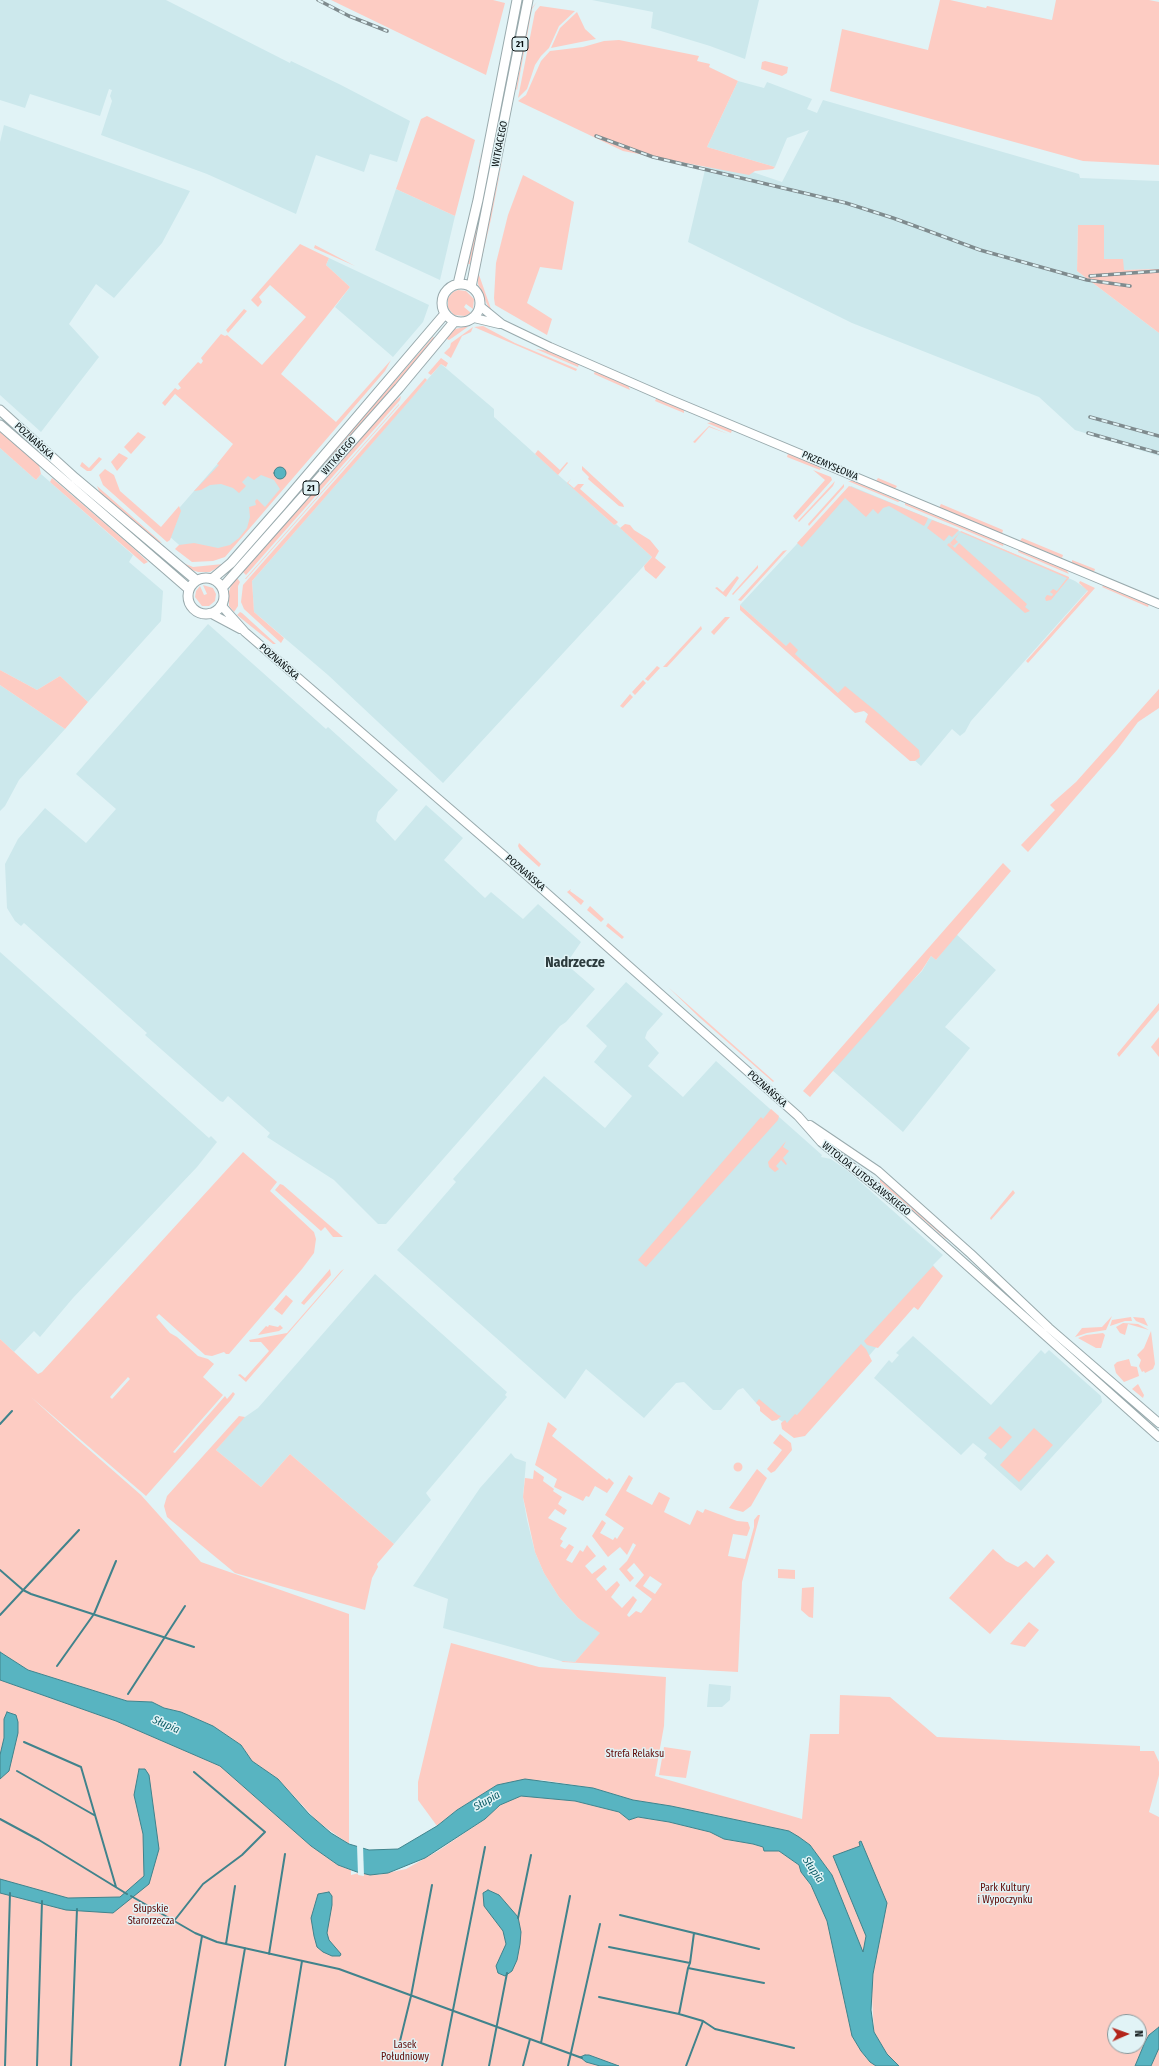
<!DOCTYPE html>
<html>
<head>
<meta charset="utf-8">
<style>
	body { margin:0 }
	#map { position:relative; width:1159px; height:2066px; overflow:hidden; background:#e1f3f6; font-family:"Fira Sans Condensed",sans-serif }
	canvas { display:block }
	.north { position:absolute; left:1107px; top:2014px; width:40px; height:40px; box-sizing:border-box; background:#e1f3f6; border:1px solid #8b989a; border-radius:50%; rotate:88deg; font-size:11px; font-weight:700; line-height:16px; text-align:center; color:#091011 }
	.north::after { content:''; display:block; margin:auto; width:14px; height:18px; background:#b3251b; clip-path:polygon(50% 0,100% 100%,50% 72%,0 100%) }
</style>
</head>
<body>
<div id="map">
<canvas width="1159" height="2066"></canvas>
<div class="north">N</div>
</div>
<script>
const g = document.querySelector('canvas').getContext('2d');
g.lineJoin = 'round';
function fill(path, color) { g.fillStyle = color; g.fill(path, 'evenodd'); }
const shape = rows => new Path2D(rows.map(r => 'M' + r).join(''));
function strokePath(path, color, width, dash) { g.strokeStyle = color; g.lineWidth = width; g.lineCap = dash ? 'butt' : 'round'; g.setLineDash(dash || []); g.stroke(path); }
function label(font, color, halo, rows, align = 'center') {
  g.font = font + ' "Fira Sans Condensed",sans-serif'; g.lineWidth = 3; g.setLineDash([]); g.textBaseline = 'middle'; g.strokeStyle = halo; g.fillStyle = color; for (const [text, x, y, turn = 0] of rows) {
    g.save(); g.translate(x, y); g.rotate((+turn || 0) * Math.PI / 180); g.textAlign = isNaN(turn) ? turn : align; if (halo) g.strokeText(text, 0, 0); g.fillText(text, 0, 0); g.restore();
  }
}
const built = shape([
	[0,0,166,0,290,63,291,61,341,85,410,121,397,162,370,154,364,172,316,155,296,214,207,174,101,135,112,101,110,96,112,90,109,89,100,116,30,94,25,108,0,100],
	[592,0,759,0,745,59,710,46,651,28,653,12],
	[738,81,764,88,767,82,812,99,807,109,817,113,823,100,1079,174,1080,178,1159,181,1159,269,1123,270,1104,259,1104,225,1078,225,1077,271,1159,333,1159,456,1075,430,1039,397,852,323,688,242,708,157,782,182,809,130,787,138,775,167,707,147],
	[4,125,190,191,162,243,114,298,96,284,69,324,99,357,41,432,0,395,0,142],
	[396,189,455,216,440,280,375,250],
	[329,258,429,305,423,322,393,357,335,307,350,287,326,265],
	[441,364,494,409,494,417,614,525,616,524,652,557,443,783,328,675,254,612,252,581],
	[233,446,284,488,224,556,194,558,161,529],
	[0,448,36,480,41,474,133,555,129,562,163,591,161,621,88,702,60,676,37,690,0,670],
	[851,486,1022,557,1075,581,1088,590,971,721,965,732,960,736,952,729,921,766,892,740,895,738,861,708,858,711,740,605],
	[208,624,326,729,328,727,398,790,378,812,376,821,395,841,426,805,463,838,444,860,485,898,491,892,523,919,538,904,581,942,566,964,595,989,566,1022,560,1026,386,1224,378,1224,334,1180,267,1137,270,1133,228,1096,223,1102,220,1101,145,1035,147,1033,24,923,21,926,15,921,7,908,5,864,18,839,45,808,86,843,116,809,76,774],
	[0,685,65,729,19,780,5,806,0,811],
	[956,934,996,970,945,1027,970,1048,903,1132,832,1070,884,1010,922,971,931,956,936,960],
	[0,952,209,1138,211,1136,217,1142,197,1167,73,1298,40,1337,34,1331,14,1352,0,1339],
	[626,982,663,1014,647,1032,645,1038,659,1053,648,1066,683,1097,716,1061,822,1155,821,1157,831,1159,849,1172,943,1255,933,1265,940,1273,801,1435,756,1403,743,1388,738,1390,721,1410,713,1410,684,1382,676,1383,644,1418,586,1369,565,1399,397,1250,456,1182,453,1179,544,1076,605,1128,632,1096,594,1062,607,1046,586,1026],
	[375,1274,507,1392,505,1395,507,1397,426,1493,431,1500,394,1544,290,1454,261,1487,216,1450,242,1419,258,1408],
	[913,1336,991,1405,1041,1350,1045,1354,1049,1350,1101,1396,1102,1402,1021,1491,984,1458,987,1454,973,1443,961,1455,874,1378,889,1360,892,1363,899,1355,896,1353],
	[511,1453,515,1458,526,1462,523,1497,527,1520,535,1552,544,1573,559,1597,578,1618,601,1633,575,1662,561,1661,443,1628,448,1599,413,1586,480,1488],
	[709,1684,731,1686,730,1700,722,1707,707,1707]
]);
const green = shape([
	[331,0,493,0,505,3,486,75],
	[522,0,524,0,509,73,507,72],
	[940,0,950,0,986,8,987,6,1052,20,1056,0,1149,0,1159,2,1159,165,1083,161,830,91,842,29,928,50],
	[537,2,532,9,517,90,516,89,531,9],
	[540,6,575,11,559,26,549,48,541,56,535,65,527,89,518,98,535,12],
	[577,12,585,29,596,39,551,48,560,28],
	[619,40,699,56,697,61,710,64,709,67,738,81,707,147,775,167,773,169,755,171,749,175,623,151,518,101,526,95,541,61,550,51,583,47,604,41],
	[765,61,788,67,787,73,782,76,761,69,762,62],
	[427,116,475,140,455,216,396,189,421,119],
	[482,146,477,182,459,262,475,190],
	[503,156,491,219,480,266,479,266],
	[489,169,491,170,470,264,468,264],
	[523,175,574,202,562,270,540,267,527,303,552,319,547,335,495,305,494,298,496,263,508,215],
	[1078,225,1104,225,1104,259,1123,259,1124,270,1159,269,1159,333,1077,271],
	[300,244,329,258,326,265,350,287,281,374,336,422,391,360,385,371,225,557,213,561,192,562,175,549,179,545,194,543,218,548,230,545,239,538,247,528,250,517,249,507,256,505,255,501,257,499,265,507,280,489,274,480,261,475,254,480,248,476,242,482,246,486,239,493,233,488,221,484,210,485,201,490,194,491,219,465,217,464,233,444,175,394,165,406,162,403,175,388,178,390,181,388,178,384,198,362,201,364,203,361,201,358,221,334,225,336,227,335,262,365,306,317,270,285,259,297,262,302,258,307,251,300],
	[315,245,355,266,314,248],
	[478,272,491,309,490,311,478,284],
	[458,290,466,291,474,299,473,309,466,304,464,307,471,313,465,316,454,315,448,308,448,298,453,292],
	[244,309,247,311,228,333,226,330],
	[469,326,452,338,449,340,445,338,455,329],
	[483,326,515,343,577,369,576,371,474,327],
	[473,327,471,332,462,336,451,358,444,353,450,347,451,343],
	[433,337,435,338,407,371,236,566,235,565],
	[536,349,549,351,579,364,578,367],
	[441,358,448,363,446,367,441,364,431,375,428,373],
	[595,371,628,385,630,390,594,374],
	[425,378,427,380,411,399,252,581,254,612,284,638,281,643,244,609,241,602,243,585],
	[401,396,400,400,246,575,243,572,383,412],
	[657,397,684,410,684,413,655,401],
	[399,404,399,405,246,579,245,579],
	[714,422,732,430,731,433,707,423],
	[709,426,728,434,709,427,695,443,693,442],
	[0,431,39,465,41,474,36,480,0,448],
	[138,432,146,437,131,454,124,447],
	[538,450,560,470,567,462,568,463,558,475,535,454],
	[119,453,128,458,117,471,111,462],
	[788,453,821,467,820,470,787,457],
	[99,457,102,459,91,471,87,471,80,466,82,462,89,468],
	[582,466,623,504,624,507,619,506,588,479,589,477,582,470],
	[105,469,114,475,120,491,161,527,179,506,181,511,170,540,167,542,103,485,99,475],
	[813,470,831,477,832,480,796,520,793,516,825,480],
	[52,478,130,545,148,562,144,564,50,482],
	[878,478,897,486,895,489,876,481],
	[571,479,568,483,574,488,578,484,584,484,580,489,618,522,616,524,614,525,567,483],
	[835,481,833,486,799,522,798,521],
	[848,481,854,481,900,501,898,502],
	[844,484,844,487,809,526,808,524],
	[97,486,162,543,156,541,100,493],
	[849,486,928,518,926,523,924,526,889,506,883,508,878,514,873,509,866,517,845,498,802,547,797,543],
	[905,502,1004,543,1003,546,905,505],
	[941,504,1003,530,1002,534,939,508],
	[932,520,959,530,952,537,949,535,944,541,927,528],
	[625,524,630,525,634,530,650,540,659,551,655,558,666,567,656,579,645,570,644,566,652,557,620,528],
	[961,531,1069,577,1069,578,1051,600,1046,601,1045,598,1047,595,1052,596,1053,594,1050,592,1053,589,1057,591,1067,578,960,532,955,539,958,542,953,546,950,543],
	[1022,538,1063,555,1062,558,1020,541],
	[949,543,955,548,959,543,1027,604,1025,607,1030,611,1025,613,947,545],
	[1019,549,1065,568,1069,574,1018,552],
	[787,550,741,601,738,600,783,551],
	[1072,560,1095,569,1094,572,1072,563],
	[183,563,193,567,223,564,210,572,198,572,189,569],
	[758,565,758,568,733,595,732,594],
	[737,576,739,578,726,597,715,588,717,587,723,592],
	[237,578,240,582,238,586,238,606,234,612,229,606,229,592,231,585],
	[1080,581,1095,588,1028,663,1026,661,1088,591,1079,583],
	[203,585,213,588,216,594,215,601,209,606,202,606,195,597,196,591,200,586,204,595,207,594],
	[1104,585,1149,604,1148,607,1102,587],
	[740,605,786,646,790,642,798,650,795,654,838,693,845,686,878,713,919,750,920,757,915,761,910,761,865,722,868,714,864,711,855,713,740,610],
	[240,612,242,613,276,644,273,644,237,615],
	[725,617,730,617,714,635,711,632],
	[701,626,702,629,667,667,663,667],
	[657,666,660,668,648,681,645,679],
	[0,670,37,690,60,676,88,702,65,729,0,685],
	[643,680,646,683,635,695,632,692],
	[1159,689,1159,708,1138,722,1117,750,1028,852,1021,845,1055,810,1050,805,1076,782],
	[630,694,633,697,623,708,620,706],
	[519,843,541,864,539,867,520,850,518,846],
	[1003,863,1011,871,936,960,931,956,922,970,810,1097,803,1091],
	[571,889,570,891,584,901,581,905,567,892],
	[590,906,604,919,601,922,587,910],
	[608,923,624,937,622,939,606,926],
	[668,987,774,1081,773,1082,699,1017],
	[1159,1003,1159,1010,1119,1057,1117,1054],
	[1159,1037,1159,1057,1151,1047],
	[771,1109,779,1116,778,1120,646,1267,638,1260,761,1117,763,1119],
	[786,1141,783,1147,789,1151,783,1158,787,1164,786,1165,781,1160,776,1166,779,1169,775,1172,769,1167,768,1162],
	[243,1152,277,1182,270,1191,314,1232,316,1239,314,1253,302,1269,229,1354,226,1354,224,1352,212,1356,205,1355,159,1314,156,1317,170,1333,177,1337,198,1356,208,1359,214,1364,203,1377,223,1395,173,1452,175,1453,225,1396,227,1399,233,1392,235,1394,231,1400,146,1496,31,1397,77,1439,141,1495,201,1562,349,1614,349,1844,318,1822,278,1779,252,1761,241,1745,213,1726,181,1712,164,1708,152,1702,127,1701,28,1670,0,1652,0,1339,38,1374,42,1372],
	[128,1377,130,1379,112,1399,110,1397],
	[883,1180,947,1237,946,1239,880,1182,880,1180],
	[280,1184,283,1185,343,1237,333,1237,325,1227,321,1231,275,1190],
	[1013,1190,1015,1193,991,1220,990,1218],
	[933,1266,943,1276,918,1310,914,1307,878,1348,867,1345,864,1341],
	[330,1269,331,1275,304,1305,301,1303],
	[344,1269,246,1382,238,1375,240,1374,245,1378,269,1351,261,1342,250,1342,249,1340,287,1333,341,1271],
	[985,1275,1105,1380,1103,1382,983,1277],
	[286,1295,293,1301,282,1315,274,1309],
	[1112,1316,1106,1330,1087,1333,1075,1337,1082,1328,1102,1327],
	[1131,1317,1132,1321,1125,1321,1110,1326,1112,1320],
	[1133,1317,1144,1318,1148,1326,1136,1321],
	[1123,1323,1138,1324,1149,1330,1128,1324,1125,1335,1120,1333,1116,1327],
	[269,1325,278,1327,280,1325,283,1328,279,1331,258,1335,266,1326,268,1327],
	[1151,1331,1155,1364,1153,1369,1145,1373,1144,1371,1142,1372,1139,1366,1141,1360,1137,1355,1144,1348],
	[1103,1333,1105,1335,1101,1348,1096,1348,1078,1338,1086,1335],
	[861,1344,866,1349,872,1361,805,1436,794,1438,782,1429,781,1423,785,1420,787,1423,795,1414,797,1415],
	[1129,1359,1131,1366,1137,1367,1139,1376,1124,1382,1116,1373,1114,1365,1117,1362],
	[1138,1384,1144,1395,1143,1398,1132,1389],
	[759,1399,778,1415,781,1416,777,1420,772,1421,760,1411,760,1407,756,1403],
	[239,1416,245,1417,216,1450,261,1487,290,1454,394,1544,377,1564,378,1567,372,1578,365,1610,235,1573,167,1517,164,1506,167,1496],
	[548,1422,557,1429,552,1436,607,1480,609,1478,614,1483,607,1493,595,1486,589,1497,586,1496,583,1501,554,1487,557,1479,535,1465],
	[1000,1426,1012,1437,1001,1449,988,1438],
	[1034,1428,1053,1445,1019,1482,1000,1465],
	[780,1434,791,1443,792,1450,775,1471,771,1473,767,1469,782,1450,773,1443],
	'733.5 1467a4.5 4.5 0 1 1 9 0a4.5 4.5 0 1 1-9 0Z',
	[757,1469,767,1478,751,1506,743,1512,729,1508],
	[534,1470,544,1477,543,1481,554,1489,553,1491,562,1497,558,1504,567,1510,564,1515,555,1509,548,1518,567,1528,560,1539,563,1541,560,1546,565,1549,569,1544,574,1547,566,1560,572,1563,580,1550,583,1552,587,1545,596,1556,585,1566,592,1574,604,1565,607,1569,596,1579,606,1591,617,1581,620,1585,611,1597,622,1608,633,1596,637,1600,627,1615,629,1617,636,1611,641,1613,652,1599,635,1586,644,1575,634,1563,627,1570,634,1578,630,1582,619,1569,627,1561,636,1545,633,1543,627,1555,620,1547,608,1557,592,1536,602,1520,606,1523,600,1533,613,1540,615,1537,617,1539,624,1528,605,1515,629,1475,633,1478,626,1491,652,1505,659,1492,670,1498,664,1512,690,1525,697,1510,703,1513,705,1509,737,1521,748,1522,750,1528,747,1536,733,1534,728,1556,745,1559,754,1527,754,1520,758,1515,760,1515,742,1582,738,1672,563,1662,561,1661,575,1662,600,1633,578,1618,559,1597,544,1573,535,1552,523,1497,525,1478,533,1479],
	[650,1576,662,1584,655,1594,643,1586],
	[993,1549,1006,1561,1018,1567,1026,1561,1034,1568,1047,1554,1055,1562,990,1634,949,1598],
	[778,1569,795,1570,795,1579,778,1578],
	[814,1587,813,1618,809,1617,801,1610,802,1588],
	[1029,1622,1039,1630,1025,1647,1010,1644],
	[451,1643,539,1667,666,1677,664,1726,655,1776,802,1819,810,1734,839,1734,840,1695,890,1697,937,1737,1140,1746,1140,1751,1154,1751,1159,1762,1159,1775,1149,1812,1159,1817,1159,2027,1150,2035,1145,2042,1135,2066,899,2066,887,2054,874,2032,872,1997,861,1951,832,1875,810,1845,789,1831,671,1806,633,1800,593,1788,542,1780,497,1785,457,1810,437,1826,418,1800,418,1782],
	[1115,2022,1139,2022,1139,2046,1115,2046],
	[0,1680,116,1721,220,1766,311,1846,338,1865,351,1870,351,1875,363,1872,378,1875,406,1869,438,1851,485,1819,500,1805,516,1795,575,1801,619,1812,629,1820,638,1817,669,1822,710,1832,724,1839,753,1844,774,1851,779,1851,799,1865,801,1871,817,1896,830,1925,852,2036,866,2058,876,2066,0,2066],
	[664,1747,691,1751,686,1778,659,1775],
	[1159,2048,1159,2066,1151,2066,1158,2050]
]);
const water = shape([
	'274 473a6 6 0 1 1 12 0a6 6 0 1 1-12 0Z',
	[0,1652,28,1670,127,1701,152,1702,164,1708,181,1712,213,1726,241,1745,252,1761,278,1779,309,1814,331,1833,349,1844,369,1850,398,1849,437,1826,457,1810,497,1785,525,1779,593,1788,633,1800,671,1806,789,1831,799,1837,810,1845,832,1875,863,1952,866,1936,833,1856,860,1846,859,1842,861,1841,887,1903,873,1974,871,2010,874,2032,887,2054,899,2066,876,2066,870,2062,861,2051,852,2036,827,1921,811,1885,801,1872,799,1865,779,1851,764,1851,763,1847,753,1844,724,1839,710,1832,669,1822,638,1817,629,1820,619,1812,575,1801,521,1796,500,1805,485,1819,425,1858,388,1873,370,1875,357,1872,338,1865,311,1846,220,1766,116,1721,0,1680,0,1652],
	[7,1712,16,1715,18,1722,18,1733,9,1771,0,1779,0,1755,4,1738,4,1719,7,1712],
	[139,1769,145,1769,149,1775,159,1849,149,1884,113,1913,66,1910,0,1893,0,1879,68,1898,120,1897,144,1876,143,1834,134,1795,139,1769],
	[488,1890,499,1895,518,1917,521,1932,520,1944,517,1960,512,1971,505,1976,498,1973,496,1966,506,1944,503,1931,484,1906,483,1893,488,1890],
	[329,1892,332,1896,332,1905,327,1933,329,1940,341,1954,340,1956,332,1956,323,1952,317,1947,314,1936,311,1918,318,1894,329,1892],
	[1159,2027,1159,2048,1151,2066,1135,2066,1145,2042,1149,2035,1159,2027],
	[585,2055,589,2055,619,2066,600,2066,586,2062,580,2057,585,2055]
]);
const pier = shape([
	[357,1845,363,1846,364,1876,358,1875]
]);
const stream = shape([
	[0,1424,12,1411],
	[0,1570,23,1590,31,1594,194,1647],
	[0,1615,79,1530],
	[57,1666,94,1614,116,1561],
	[128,1694,185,1606],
	[24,1742,81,1767,116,1887],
	[17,1771,94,1815],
	[0,1819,39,1840,127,1894],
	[131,1896,195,1933,217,1942,339,1969,582,2058],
	[620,1915,694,1933,690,1963],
	[518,1918,531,1855],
	[174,1921,203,1884,242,1855,265,1832,194,1772],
	[694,1933,759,1949],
	[226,1944,235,1886],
	[609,1947,690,1963,688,1968],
	[269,1954,285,1854],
	[764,1983,688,1968,679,2014,703,2021,715,2029,794,2048],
	[599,1997,679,2014],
	[400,2041,411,1996,432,1885],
	[541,2043,570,1896],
	[5,2066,10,1893],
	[37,2066,42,1901],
	[71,2066,77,1909],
	[180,2066,202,1936],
	[225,2066,245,1948],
	[285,2066,302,1961],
	[442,2066,485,1847],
	[489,2066,507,1973],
	[523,2066,530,2039],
	[568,2066,600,1924],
	[686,2066,703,2021]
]);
const secondary = shape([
	[480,306,502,324,550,347,669,399,1159,604],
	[474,318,499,324],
	[221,605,245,632,515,865,798,1116,821,1142,906,1211,1159,1437],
	[210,613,240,629],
	[810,1125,878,1171,971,1254,1049,1328,1159,1423]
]);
const primary = shape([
	'442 303a19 19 0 1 1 38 0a19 19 0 1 1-38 0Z',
	[458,284,478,200,517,0],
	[471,287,528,0],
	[0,410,75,478,196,580],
	[0,425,189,589],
	'188 596a18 18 0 1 1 36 0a18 18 0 1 1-36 0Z',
	[212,579,231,563,281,506,444,315],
	[222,588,399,388,454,322]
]);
const rail = shape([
	[318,0,349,16,387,31],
	[596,136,653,157,846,203,893,218,980,250,1087,280,1130,286],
	[1090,276,1159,271],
	[1090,417,1159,436],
	[1088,433,1159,453]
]);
const shields = [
	[520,44,16],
	[311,488,16]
];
const shieldNames = [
	["21",520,44],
	["21",311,488]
];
const streetNames = [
	["WITKACEGO",500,144,-79],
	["POZNAŃSKA",34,441,42],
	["WITKACEGO",339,456,-49],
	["PRZEMYSŁOWA",830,466,23],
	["POZNAŃSKA",279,662,41],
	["POZNAŃSKA",525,873,41],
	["POZNAŃSKA",767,1089,42],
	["WITOLDA LUTOSŁAWSKIEGO",866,1179,39]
];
const parkNames = [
	["Strefa Relaksu",635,1754],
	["Park Kultury",1005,1888],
	["i Wypoczynku",1005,1900],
	["Słupskie",151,1909],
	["Starorzecza",151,1921],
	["Lasek",405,2045],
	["Południowy",405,2057]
];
const waterNames = [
	["Słupia",166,1725,23],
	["Słupia",487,1801,-30],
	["Słupia",813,1870,56]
];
const districtNames = [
	["Nadrzecze",575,963]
];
fill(built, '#cce8ec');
fill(green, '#fdccc3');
fill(water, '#58b4c1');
strokePath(water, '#40838c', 1);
fill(pier, '#e1f3f6');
strokePath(stream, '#40838c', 2);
strokePath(secondary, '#99aaad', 10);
strokePath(primary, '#99aaad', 11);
strokePath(secondary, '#fff', 8);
strokePath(primary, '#fff', 9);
strokePath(rail, '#7f8b8e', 3.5);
strokePath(rail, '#e1f3f6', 2, [6]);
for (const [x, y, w] of shields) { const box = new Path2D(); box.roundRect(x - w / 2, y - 7, w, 14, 3); g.fillStyle = '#e1f3f6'; g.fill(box); strokePath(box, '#091011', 1); }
label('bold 9px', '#091011', null, shieldNames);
label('10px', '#091011', '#e1f3f6', streetNames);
label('10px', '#5f0704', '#e1f3f6', parkNames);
label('italic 11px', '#095b64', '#e1f3f6', waterNames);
label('bold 14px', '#2b3a3c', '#e1f3f6', districtNames);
</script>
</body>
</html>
